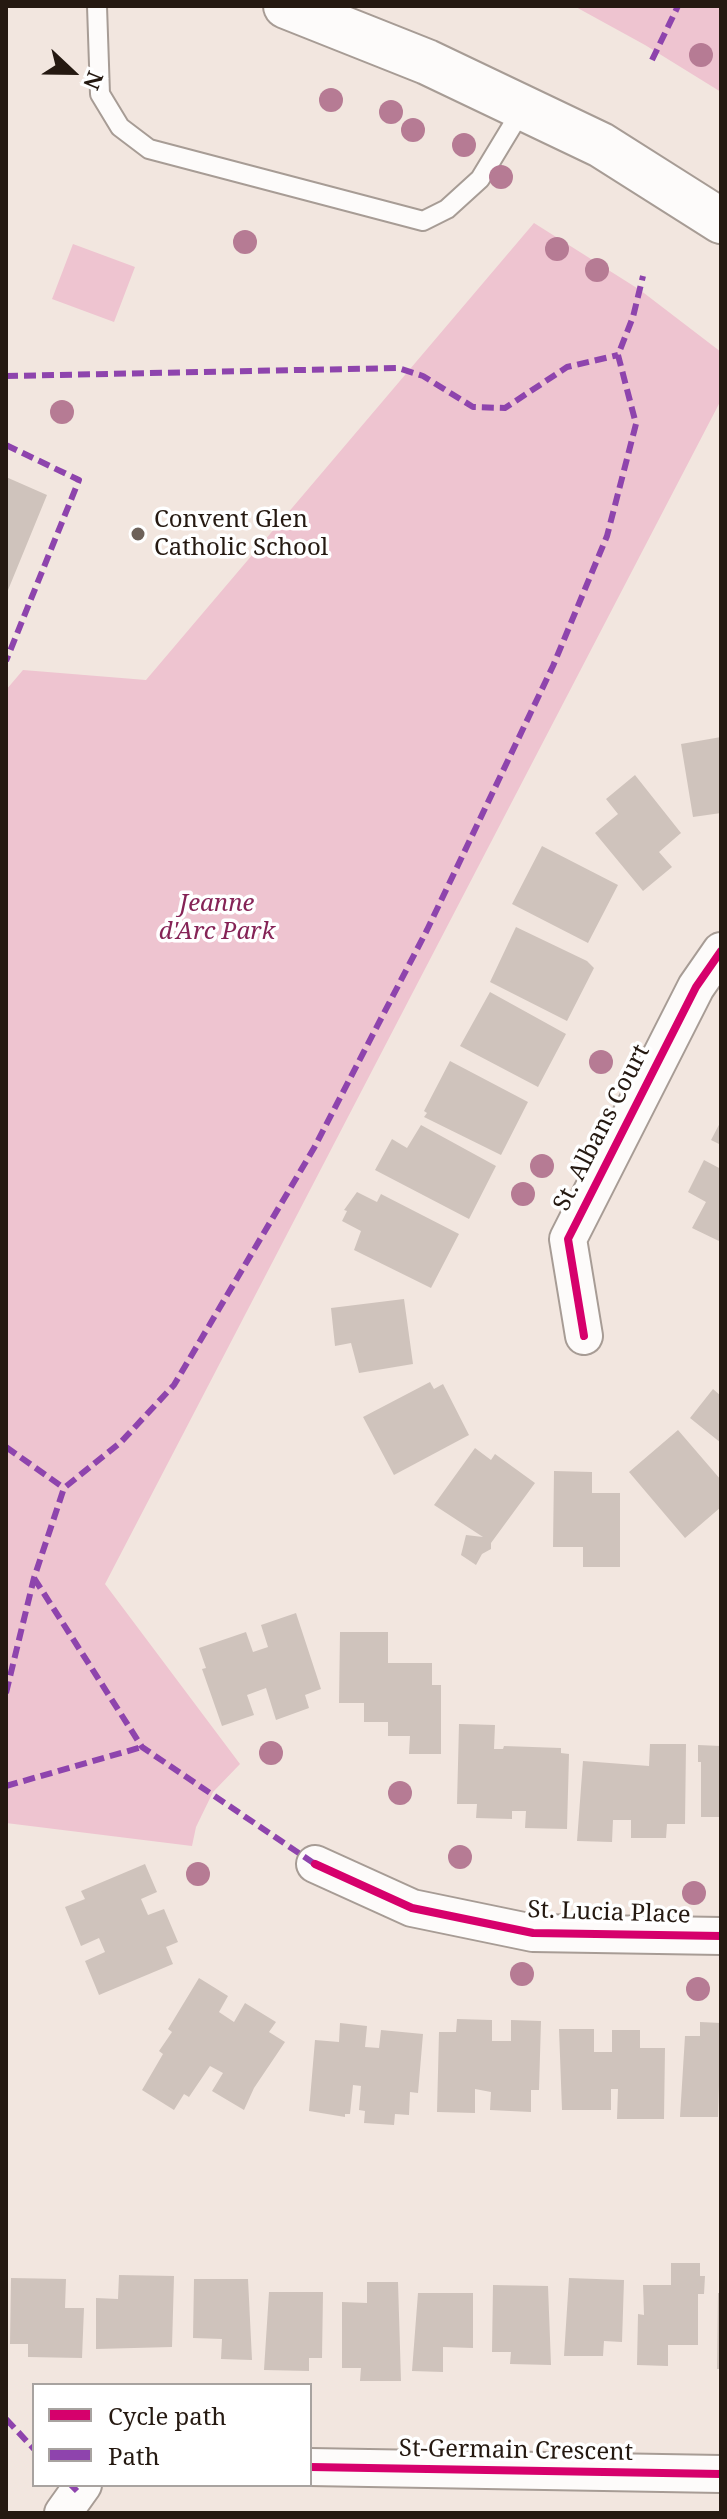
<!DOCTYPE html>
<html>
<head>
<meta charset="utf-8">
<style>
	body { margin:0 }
	#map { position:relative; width:727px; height:2519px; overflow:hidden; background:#f2e6df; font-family:"Noto Serif",serif }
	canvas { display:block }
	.frame { position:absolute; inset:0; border:8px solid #251911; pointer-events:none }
	.legend { position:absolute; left:32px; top:2383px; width:280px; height:104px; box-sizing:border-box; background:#fff; border:2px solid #a8a3a0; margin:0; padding:10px 14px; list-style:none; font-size:24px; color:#251911 }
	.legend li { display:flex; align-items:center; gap:16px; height:40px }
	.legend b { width:40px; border:2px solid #a8a3a0 }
	.north { position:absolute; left:32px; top:32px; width:80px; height:80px; -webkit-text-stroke:6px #fff; paint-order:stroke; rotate:112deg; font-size:22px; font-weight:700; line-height:32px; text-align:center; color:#251911 }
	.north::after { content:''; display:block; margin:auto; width:28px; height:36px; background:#251911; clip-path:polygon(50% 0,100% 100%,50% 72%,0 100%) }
</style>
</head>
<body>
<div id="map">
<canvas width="727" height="2519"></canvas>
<div class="frame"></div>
<ul class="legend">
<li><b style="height:10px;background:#d6006c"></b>Cycle path</li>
<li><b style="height:10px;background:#8e44ad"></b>Path</li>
</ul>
<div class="north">N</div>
</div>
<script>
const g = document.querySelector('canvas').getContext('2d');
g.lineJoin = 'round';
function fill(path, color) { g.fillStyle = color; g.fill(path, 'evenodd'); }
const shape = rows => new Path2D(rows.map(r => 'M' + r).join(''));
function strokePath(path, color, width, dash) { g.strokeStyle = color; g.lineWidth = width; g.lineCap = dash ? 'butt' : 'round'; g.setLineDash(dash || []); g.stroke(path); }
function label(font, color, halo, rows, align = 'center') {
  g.font = font + ' "Noto Serif",serif'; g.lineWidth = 7; g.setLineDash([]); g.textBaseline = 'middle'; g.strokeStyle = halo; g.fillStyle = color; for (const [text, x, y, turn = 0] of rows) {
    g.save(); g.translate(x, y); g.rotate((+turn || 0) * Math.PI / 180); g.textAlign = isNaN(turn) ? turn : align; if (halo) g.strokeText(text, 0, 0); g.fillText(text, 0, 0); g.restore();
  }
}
const green = shape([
	[574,6,721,6,721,92,645,45],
	[534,223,640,290,721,352,721,400,105,1584,240,1764,213,1792,196,1827,192,1846,6,1823,6,690,23,670,146,680],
	[73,244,135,267,114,322,52,299]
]);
const building = shape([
	[6,477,47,495,6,595],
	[721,737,721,813,693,817,681,744],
	[635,775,681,833,659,852,672,867,643,891,595,833,618,814,606,799],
	[542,846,618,885,588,943,512,904],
	[516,927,587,961,594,968,567,1021,490,982],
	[490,992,566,1034,538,1087,460,1046],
	[450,1061,528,1102,501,1155,424,1117,427,1113,424,1111],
	[721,1121,721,1145,711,1140],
	[421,1125,496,1166,469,1219,375,1170,392,1139,407,1148],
	[704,1160,721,1169,721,1242,692,1228,706,1202,688,1192],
	[357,1192,377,1202,381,1194,459,1234,431,1288,354,1250,361,1231,342,1221,347,1211,344,1210],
	[404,1299,413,1364,359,1373,351,1343,335,1346,331,1308],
	[430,1382,434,1389,443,1384,469,1435,394,1475,363,1417],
	[713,1389,721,1396,721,1443,690,1418],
	[678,1430,721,1480,721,1507,685,1538,629,1472],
	[475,1448,491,1460,495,1454,535,1483,491,1543,491,1549,482,1554,476,1565,461,1555,466,1535,483,1537,434,1505],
	[554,1471,592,1472,592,1493,620,1493,620,1567,583,1567,583,1547,553,1547],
	[296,1613,321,1689,305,1695,309,1708,276,1720,266,1688,247,1695,254,1715,222,1726,202,1669,206,1668,199,1648,246,1632,253,1652,268,1647,261,1625],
	[340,1632,388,1632,388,1663,432,1663,432,1685,441,1685,441,1754,409,1754,410,1736,388,1736,388,1722,364,1722,364,1703,339,1703],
	[459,1724,495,1725,494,1749,503,1749,504,1746,561,1748,561,1753,569,1754,567,1829,525,1828,526,1811,512,1811,512,1819,476,1818,477,1804,457,1804],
	[650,1744,686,1744,685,1824,667,1824,666,1838,631,1838,631,1820,613,1820,612,1842,577,1841,583,1761,649,1766],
	[698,1745,721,1746,721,1817,701,1817,701,1762,698,1762],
	[145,1864,157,1892,141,1899,148,1915,164,1909,178,1942,166,1947,173,1964,99,1995,85,1961,105,1952,99,1938,81,1946,65,1907,85,1899,81,1891],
	[199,1978,228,1996,219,2012,234,2022,245,2003,276,2022,269,2032,285,2042,254,2088,244,2110,212,2091,223,2073,210,2066,189,2097,184,2094,174,2110,142,2090,163,2054,159,2051,172,2032,168,2029],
	[457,2019,492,2020,492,2041,511,2041,511,2020,541,2021,539,2090,531,2090,531,2112,490,2110,491,2092,475,2089,475,2113,437,2112,439,2032,456,2032],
	[700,2022,721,2023,718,2117,680,2117,685,2036,700,2036],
	[340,2023,367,2026,365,2047,379,2048,381,2030,423,2034,418,2093,410,2092,409,2115,395,2114,394,2125,364,2123,365,2111,359,2110,361,2086,353,2085,350,2114,345,2114,345,2117,309,2111,315,2040,339,2042],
	[559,2029,594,2029,594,2052,612,2052,612,2030,640,2030,640,2048,665,2048,664,2119,617,2119,618,2089,611,2089,611,2110,562,2110],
	[671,2263,700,2263,700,2276,705,2276,704,2294,698,2294,698,2345,668,2345,668,2366,637,2365,638,2314,644,2315,643,2285,671,2285],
	[119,2275,174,2276,172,2347,96,2349,96,2298,118,2299],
	[11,2278,66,2279,65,2308,84,2308,82,2358,28,2357,28,2344,10,2344],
	[569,2278,624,2280,622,2342,604,2341,603,2356,564,2356],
	[194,2279,248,2279,252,2360,221,2359,222,2339,193,2338],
	[367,2282,398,2282,401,2381,360,2381,361,2368,342,2368,342,2302,367,2303],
	[493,2285,548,2286,551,2365,510,2364,511,2352,492,2352],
	[269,2292,323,2292,322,2358,309,2358,309,2371,264,2370],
	[418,2293,473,2293,473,2348,443,2347,443,2372,412,2371],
	[718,2293,721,2293,721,2369,717,2369]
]);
const lane = shape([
	[97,6,100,94,120,127,149,149,423,221,447,209,480,179,523,108]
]);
const street = shape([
	[584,1336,568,1239,696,987,721,951],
	[315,1864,412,1908,533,1933,721,1936],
	[310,2467,721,2474],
	[63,2513,83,2485]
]);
const secondary = shape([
	[286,6,427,62,601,145,721,221]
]);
const quiet = shape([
	[652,60,678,6],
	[6,376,398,368,423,376,473,407,505,408,567,367,618,355],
	[6,445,79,480,6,661],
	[6,1447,64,1488],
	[34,1578,142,1747,315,1864],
	[6,1693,34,1578,64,1488,121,1442,174,1385,314,1148,427,930,553,666,607,536,636,424,618,355,633,317,643,276],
	[6,1786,142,1747],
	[6,2419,34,2449],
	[71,2485,77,2491]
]);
const cycleway = shape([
	[584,1336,568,1239,696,987,721,951],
	[315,1864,412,1908,533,1933,721,1936],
	[310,2467,721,2474]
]);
const trees = [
	[701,55],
	[331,100],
	[391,112],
	[413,130],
	[464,145],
	[501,177],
	[245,242],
	[557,249],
	[597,270],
	[62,412],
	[601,1062],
	[542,1166],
	[523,1194],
	[271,1753],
	[400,1793],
	[460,1857],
	[198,1874],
	[694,1893],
	[522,1974],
	[698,1989]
];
const markers = [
	[138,534,8,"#6d6159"]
];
const poiNames = [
	["Convent Glen",154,520],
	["Catholic School",154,548]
];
const parkNames = [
	["Jeanne",217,904],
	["d'Arc Park",217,932]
];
const streetNames = [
	["St. Albans Court",602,1128,-63],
	["St. Lucia Place",609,1913,2],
	["St-Germain Crescent",516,2451,1]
];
fill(green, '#eec4d0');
fill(building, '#cfc3bc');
strokePath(lane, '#a79c95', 22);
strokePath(street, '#a79c95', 40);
strokePath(secondary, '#a79c95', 48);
strokePath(lane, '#fdfbfa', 18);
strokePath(street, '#fdfbfa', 36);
strokePath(secondary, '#fdfbfa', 44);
strokePath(quiet, '#8e44ad', 6, [12, 6]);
strokePath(cycleway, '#d6006c', 8);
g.fillStyle = '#b67b94';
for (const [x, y] of trees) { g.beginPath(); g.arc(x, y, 12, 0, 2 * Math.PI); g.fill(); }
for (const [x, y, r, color] of markers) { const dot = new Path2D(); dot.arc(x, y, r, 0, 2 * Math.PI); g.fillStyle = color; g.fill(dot); strokePath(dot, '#fff', 3); }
label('24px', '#251911', '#fff', poiNames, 'left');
label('italic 24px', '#852356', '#fff', parkNames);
label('24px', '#251911', '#fff', streetNames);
</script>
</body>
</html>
